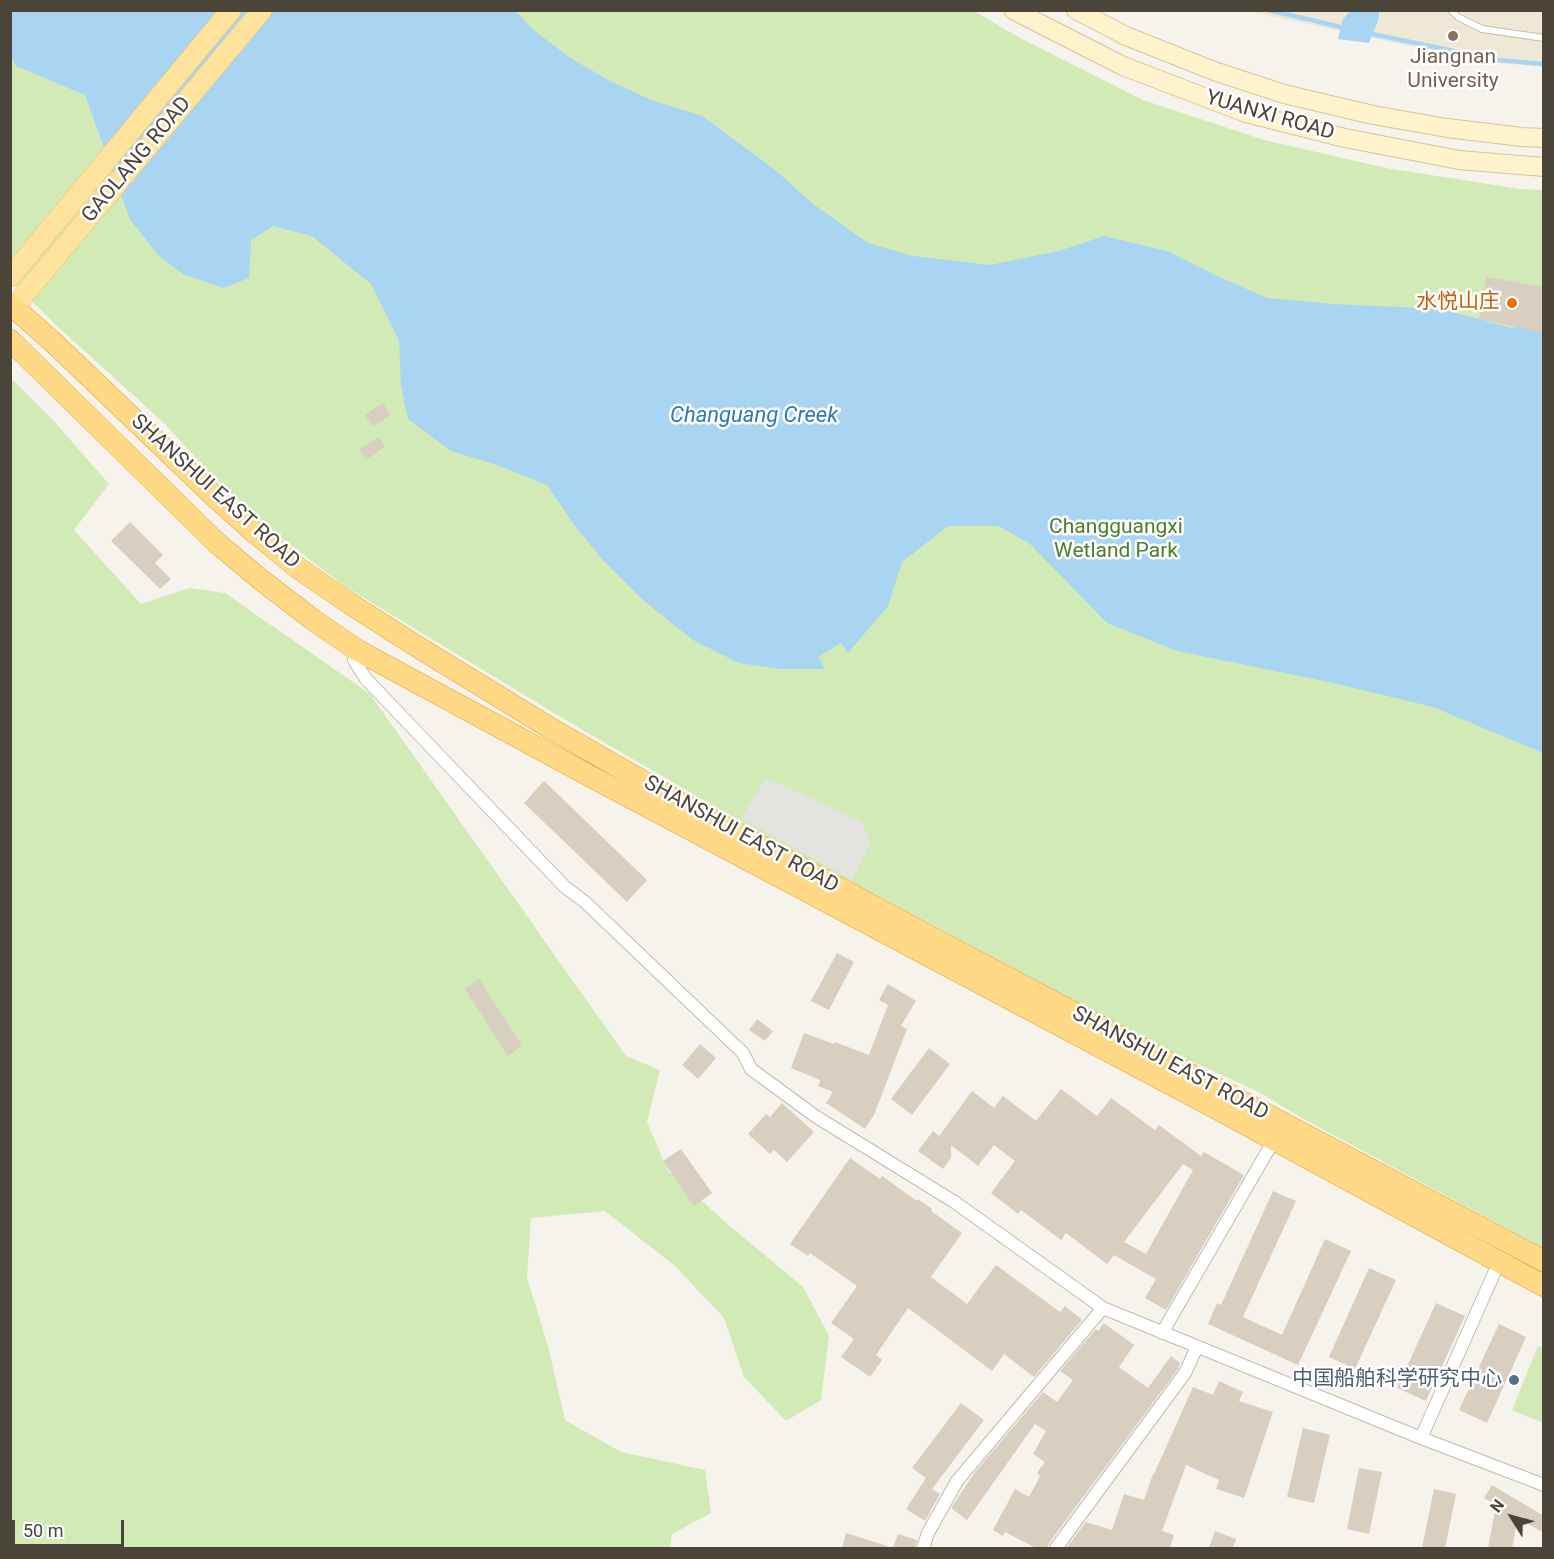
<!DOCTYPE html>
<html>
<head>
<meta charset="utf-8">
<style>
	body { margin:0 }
	#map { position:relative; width:1554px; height:1559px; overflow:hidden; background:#f6f3ec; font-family:Roboto,sans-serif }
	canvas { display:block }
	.frame { position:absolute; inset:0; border:12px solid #4b4439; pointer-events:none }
	.north { position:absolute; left:1482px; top:1487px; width:60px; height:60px; -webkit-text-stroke:4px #fff; paint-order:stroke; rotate:307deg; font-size:16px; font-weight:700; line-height:24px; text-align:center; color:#4b4439 }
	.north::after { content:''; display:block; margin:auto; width:21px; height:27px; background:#4b4439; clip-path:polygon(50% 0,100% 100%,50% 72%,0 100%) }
	.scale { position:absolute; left:12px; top:1520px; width:112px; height:27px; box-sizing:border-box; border:3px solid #4b4439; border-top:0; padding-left:8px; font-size:18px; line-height:21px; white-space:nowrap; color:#4b4439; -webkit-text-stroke:4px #fff; paint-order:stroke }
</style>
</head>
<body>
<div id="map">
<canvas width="1554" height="1559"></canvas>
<div class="frame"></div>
<div class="north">N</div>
<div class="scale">50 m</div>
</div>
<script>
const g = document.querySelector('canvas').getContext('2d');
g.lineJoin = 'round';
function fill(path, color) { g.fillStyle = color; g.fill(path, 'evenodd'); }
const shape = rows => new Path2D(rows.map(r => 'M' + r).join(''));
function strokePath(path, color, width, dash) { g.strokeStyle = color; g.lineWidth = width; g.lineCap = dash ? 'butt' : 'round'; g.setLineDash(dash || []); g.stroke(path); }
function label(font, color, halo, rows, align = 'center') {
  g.font = font + ' Roboto,"Noto Sans SC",sans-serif'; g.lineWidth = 5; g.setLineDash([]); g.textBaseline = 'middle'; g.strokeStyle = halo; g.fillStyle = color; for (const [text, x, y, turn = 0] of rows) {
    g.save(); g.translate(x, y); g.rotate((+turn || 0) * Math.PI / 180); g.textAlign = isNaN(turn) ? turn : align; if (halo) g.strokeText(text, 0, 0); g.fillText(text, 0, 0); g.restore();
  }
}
const education = shape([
	[1247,11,1543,11,1543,67,1479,61]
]);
const green = shape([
	[10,11,974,11,1020,38,1143,100,1264,140,1386,168,1520,189,1543,190,1543,1248,1300,1117,1259,1092,1173,1053,764,835,569,722,346,587,272,531,215,479,165,424,56,325,11,281],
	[10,377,51,418,109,484,74,530,141,604,189,588,225,593,370,694,626,1056,660,1070,647,1122,668,1171,731,1227,803,1287,829,1336,821,1400,786,1421,744,1377,724,1318,675,1266,605,1211,531,1218,527,1278,548,1346,565,1420,621,1452,705,1470,711,1513,672,1534,670,1548,11,1548],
	[1538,1346,1543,1348,1543,1423,1512,1410]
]);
const parking = shape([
	[766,778,863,822,870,845,852,880,741,818]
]);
const water = shape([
	[11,11,516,11,532,29,569,57,608,80,651,100,702,116,774,169,813,204,868,243,913,256,990,265,1059,251,1104,236,1167,251,1217,276,1267,298,1333,304,1441,309,1512,328,1543,323,1543,753,1433,707,1329,682,1177,651,1107,623,1029,543,998,526,948,526,902,562,888,606,848,653,841,643,818,657,825,669,780,669,739,663,693,640,643,600,603,560,575,526,547,485,497,465,451,451,408,419,401,386,399,341,371,284,312,236,273,226,251,240,249,278,223,288,183,274,158,255,130,219,85,95,16,66,11,56],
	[1350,11,1379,11,1379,18,1369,43,1338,39,1343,19]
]);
const stream = shape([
	[1268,10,1345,28],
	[1367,33,1497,60,1544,64]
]);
const building = shape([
	[1486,277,1544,287,1544,333,1479,319],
	[383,403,390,415,373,426,365,415],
	[379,437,385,447,366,460,359,449],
	[130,522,163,555,155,563,171,579,160,589,111,541],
	[544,781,647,880,627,902,524,803],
	[837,953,854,962,829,1010,811,1001],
	[479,979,522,1046,508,1056,465,989],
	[888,984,916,1001,901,1026,907,1029,874,1115,865,1129,826,1103,833,1092,818,1086,820,1080,791,1068,804,1033,834,1044,835,1042,869,1055,888,1005,879,1000],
	[757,1019,773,1031,765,1041,749,1030],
	[700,1044,716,1058,698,1079,682,1065],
	[929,1048,950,1064,912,1115,891,1099],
	[1061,1089,1097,1116,1111,1098,1155,1130,1159,1125,1201,1156,1204,1152,1244,1175,1166,1310,1145,1298,1156,1279,1114,1255,1107,1264,1066,1233,1061,1240,1021,1210,1018,1214,991,1193,1015,1161,994,1145,978,1166,951,1145,951,1158,943,1169,918,1151,933,1131,939,1136,972,1091,994,1108,1003,1096,1036,1121],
	[1183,1164,1193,1170,1146,1254,1124,1242],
	[782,1103,814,1132,787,1162,774,1150,770,1154,748,1134,766,1114,770,1117],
	[681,1149,712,1193,694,1206,663,1161],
	[850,1158,880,1179,882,1176,917,1201,918,1199,932,1209,931,1211,962,1233,931,1277,967,1304,996,1265,1060,1312,1065,1306,1082,1320,1034,1377,1004,1354,992,1371,908,1308,876,1355,882,1360,870,1377,841,1357,854,1339,831,1323,857,1286,810,1253,808,1256,790,1244],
	[1273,1191,1296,1201,1243,1317,1282,1335,1325,1239,1351,1251,1298,1365,1208,1324,1217,1303,1221,1305],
	[1369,1268,1396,1280,1355,1369,1329,1357],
	[1436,1303,1465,1316,1426,1401,1397,1388],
	[1104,1323,1134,1345,1119,1367,1148,1388,1171,1356,1180,1363,1178,1369,1049,1543,1048,1548,1036,1548,1005,1532,1003,1536,993,1530,1015,1489,1029,1497,1040,1476,1037,1473,1045,1462,1033,1454,1046,1431,1035,1424,967,1520,951,1508,975,1472,1043,1392,1057,1402,1073,1380,1060,1371,1096,1329,1098,1331],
	[1499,1324,1526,1337,1487,1423,1459,1410],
	[1219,1381,1243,1392,1239,1401,1273,1412,1244,1498,1216,1489,1219,1480,1186,1465,1162,1531,1174,1535,1170,1548,1066,1548,1086,1522,1112,1530,1124,1494,1144,1500,1153,1474,1154,1474,1193,1387,1213,1395],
	[961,1403,984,1420,932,1489,940,1494,925,1521,906,1509,926,1478,912,1468],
	[1303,1428,1330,1435,1314,1503,1287,1497],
	[1359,1468,1382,1472,1369,1534,1347,1529],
	[1492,1485,1544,1516,1544,1533,1518,1518,1512,1548,1488,1548,1496,1505,1484,1498],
	[1434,1489,1456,1494,1445,1548,1422,1548],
	[1215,1531,1236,1539,1233,1548,1209,1548],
	[846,1533,887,1546,887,1548,842,1548],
	[898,1534,917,1540,915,1548,893,1548]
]);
const service = shape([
	[1451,10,1458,17,1482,29,1544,38]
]);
const minor = shape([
	[357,650,354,660,366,679,565,887,585,902,743,1053,751,1069,815,1116,953,1201,1103,1308,1421,1438,1544,1485],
	[1162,1333,1274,1140],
	[1421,1438,1499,1262],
	[923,1548,928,1533,957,1481,1103,1308],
	[1056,1548,1185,1373,1197,1347]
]);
const secondary = shape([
	[1013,10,1123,66,1246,113,1345,138,1459,160,1544,167],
	[1076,10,1126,36,1214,71,1284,94,1373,115,1447,128,1522,137,1544,138]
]);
const primary = shape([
	[10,277,231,10],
	[10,309,14,307,262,10]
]);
const trunk = shape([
	[10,304,55,344,214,496,254,532,298,568,349,603,413,644,550,728,683,804,929,936,1544,1261],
	[10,340,218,544,260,579,312,619,357,650,586,774,1221,1111,1544,1286]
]);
const markers = [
	[1453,36,6,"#8d6e63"],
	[1512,303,6,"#e8710a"],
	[1514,1380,6,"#5c6f8a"]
];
const educationNames = [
	["Jiangnan",1453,58],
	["University",1453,82]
];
const streetNames = [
	["YUANXI ROAD",1270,116,16],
	["GAOLANG ROAD",137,160,-50],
	["SHANSHUI EAST ROAD",215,492,42],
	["SHANSHUI EAST ROAD",741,835,29],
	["SHANSHUI EAST ROAD",1170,1064,28]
];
const foodNames = [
	["水悦山庄",1500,303]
];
const parkNames = [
	["Changguangxi",1116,528],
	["Wetland Park",1116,552]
];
const serviceNames = [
	["中国船舶科学研究中心",1502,1380]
];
const waterNames = [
	["Changuang Creek",754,416]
];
fill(education, '#efe8d6');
fill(green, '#d2eab5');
fill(parking, '#e5e3e0');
fill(water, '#a9d4f2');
strokePath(stream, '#a9d4f2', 4.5);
fill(building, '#d8cfc1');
strokePath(service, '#c2bbae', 8);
strokePath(minor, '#c2bbae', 14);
strokePath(secondary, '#d6c79b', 20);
strokePath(primary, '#e6c16a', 21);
strokePath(trunk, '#e0a43c', 22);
strokePath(service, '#fff', 6);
strokePath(minor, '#fff', 12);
strokePath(secondary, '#fff3cd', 18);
strokePath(primary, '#ffe39c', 20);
strokePath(trunk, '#ffd985', 21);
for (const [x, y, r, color] of markers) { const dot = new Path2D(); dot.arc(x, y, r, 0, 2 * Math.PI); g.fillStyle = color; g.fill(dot); strokePath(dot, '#fff', 2); }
label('21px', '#785e54', '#fff', educationNames);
label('21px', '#4b4439', '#fff', streetNames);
label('21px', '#c56008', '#fff', foodNames, 'right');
label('21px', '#4a7f2a', '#fff', parkNames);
label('21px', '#4e5e75', '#fff', serviceNames, 'right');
label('italic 22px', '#2e7ab2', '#fff', waterNames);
</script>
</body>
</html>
